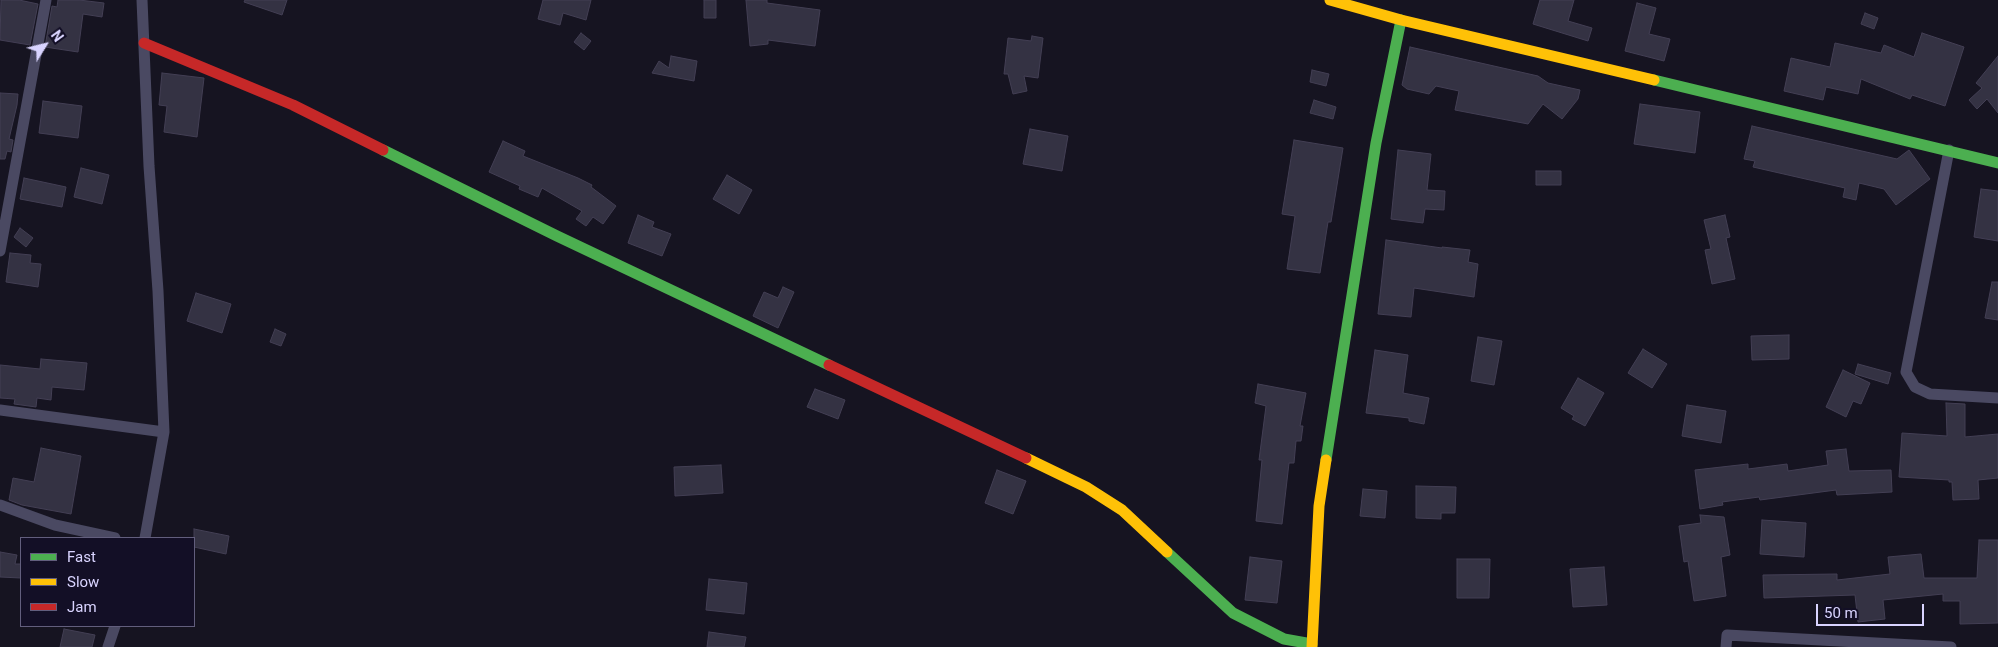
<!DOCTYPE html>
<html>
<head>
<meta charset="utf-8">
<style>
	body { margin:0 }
	#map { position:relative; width:1998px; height:647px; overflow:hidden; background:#161421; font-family:Roboto,sans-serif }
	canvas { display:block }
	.legend { position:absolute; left:20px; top:537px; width:175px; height:90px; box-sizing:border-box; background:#130f26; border:1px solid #625e7d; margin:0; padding:6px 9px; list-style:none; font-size:15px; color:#d9d4ff }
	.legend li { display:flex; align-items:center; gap:10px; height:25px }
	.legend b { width:25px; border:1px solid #625e7d }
	.north { position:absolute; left:20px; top:20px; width:50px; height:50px; -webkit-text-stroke:4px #130f26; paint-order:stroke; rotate:54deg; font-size:14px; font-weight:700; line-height:20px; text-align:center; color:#d9d4ff }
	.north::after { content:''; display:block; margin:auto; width:18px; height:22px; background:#d9d4ff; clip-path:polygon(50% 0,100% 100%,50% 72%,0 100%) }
	.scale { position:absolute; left:1816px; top:604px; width:108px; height:22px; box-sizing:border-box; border:2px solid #d9d4ff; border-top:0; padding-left:6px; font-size:15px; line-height:18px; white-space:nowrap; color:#d9d4ff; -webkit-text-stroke:4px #130f26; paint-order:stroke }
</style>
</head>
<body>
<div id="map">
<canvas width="1998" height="647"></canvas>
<ul class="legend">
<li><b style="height:6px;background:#4caf50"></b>Fast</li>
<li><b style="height:6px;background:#ffc107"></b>Slow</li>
<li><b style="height:6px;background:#c62828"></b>Jam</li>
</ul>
<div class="north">N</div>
<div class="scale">50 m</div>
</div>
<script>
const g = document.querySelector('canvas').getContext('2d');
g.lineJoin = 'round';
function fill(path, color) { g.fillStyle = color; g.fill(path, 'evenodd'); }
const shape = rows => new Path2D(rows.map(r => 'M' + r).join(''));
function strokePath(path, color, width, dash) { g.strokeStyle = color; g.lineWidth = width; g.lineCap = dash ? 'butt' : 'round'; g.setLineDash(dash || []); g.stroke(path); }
const building = shape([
	[1,0,19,0,38,4,30,45,0,40,1,0],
	[58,0,79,0,104,3,102,17,83,14,78,52,45,47,52,6,57,7,58,0],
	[245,0,287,0,282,15,244,2,245,0],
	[543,0,591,0,586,20,563,13,560,25,538,19,543,0],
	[704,0,716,0,716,18,704,18,704,0],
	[746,0,767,0,767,3,820,10,815,46,768,40,768,44,750,46,746,0],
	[1540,0,1574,0,1568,21,1592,28,1588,41,1533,24,1540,0],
	[1637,3,1656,8,1649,34,1670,39,1664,61,1625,51,1637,3],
	[1865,13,1878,18,1874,29,1861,24,1865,13],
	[581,33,591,41,584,50,574,42,581,33],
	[1922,33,1964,47,1945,106,1912,95,1910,99,1861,79,1858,94,1826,87,1823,100,1784,91,1791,58,1830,67,1835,43,1881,53,1884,45,1914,57,1922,33],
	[1032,36,1043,38,1038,78,1024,76,1027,91,1013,94,1008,74,1004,74,1008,38,1031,41,1032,36],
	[1410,47,1538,76,1548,83,1580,90,1578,99,1562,119,1543,104,1528,124,1455,110,1459,91,1436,86,1429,94,1407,89,1402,85,1410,47],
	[671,56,697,61,694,81,652,73,659,61,669,68,671,56],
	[1998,56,1998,113,1987,99,1977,109,1969,100,1982,88,1976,83,1998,56],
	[1312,70,1329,74,1326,86,1310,82,1312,70],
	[162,73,204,78,197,137,164,132,167,106,159,105,162,73],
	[0,93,18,94,17,105,9,139,13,140,11,152,7,151,5,159,0,159,0,93],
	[1314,100,1336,107,1333,119,1310,113,1314,100],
	[43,101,82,106,78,138,39,133,43,101],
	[1640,104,1700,112,1695,153,1634,144,1640,104],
	[1752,126,1897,159,1909,150,1930,179,1896,205,1884,189,1859,183,1856,200,1843,197,1845,188,1753,167,1755,161,1744,159,1752,126],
	[1030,129,1068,136,1062,171,1023,164,1030,129],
	[1294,140,1343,148,1331,222,1328,222,1320,273,1287,269,1295,216,1282,214,1294,140],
	[503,141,525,151,523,156,578,178,592,185,591,187,616,206,603,224,593,217,586,226,576,219,582,211,542,188,538,197,519,189,520,186,489,172,503,141],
	[1398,150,1431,154,1427,190,1445,191,1444,210,1425,209,1423,223,1391,219,1398,150],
	[81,168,109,175,102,204,74,197,81,168],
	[1536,171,1561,171,1561,185,1536,185,1536,171],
	[727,175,752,190,739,214,713,199,727,175],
	[24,178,66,187,62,207,20,199,24,178],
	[1981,189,1998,191,1998,241,1974,237,1981,189],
	[638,215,654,222,652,227,671,234,662,256,628,243,638,215],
	[1725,215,1730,237,1726,238,1735,279,1712,284,1705,250,1711,249,1704,220,1725,215],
	[20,228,33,238,26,247,14,237,20,228],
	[1386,240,1442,248,1442,247,1470,250,1468,262,1478,264,1474,297,1414,288,1411,317,1378,314,1386,240],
	[10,253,31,255,30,263,41,264,38,287,6,282,10,253],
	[1992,282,1998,282,1998,320,1985,318,1992,282],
	[783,287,794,292,778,328,753,316,764,292,778,298,783,287],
	[196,293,231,304,222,333,187,321,196,293],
	[275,329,286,334,281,346,270,342,275,329],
	[1789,335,1789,359,1752,360,1751,336,1789,335],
	[1478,337,1502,341,1494,385,1471,381,1478,337],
	[1643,349,1667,364,1652,388,1628,373,1643,349],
	[1375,350,1408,355,1403,393,1429,398,1424,424,1409,421,1409,418,1366,413,1375,350],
	[41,359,87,363,84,390,52,387,51,400,37,398,36,407,14,404,15,399,0,398,0,365,40,369,41,359],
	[1858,364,1891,373,1888,384,1855,374,1858,364],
	[1843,370,1870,383,1861,404,1853,401,1846,417,1826,407,1843,370],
	[1578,378,1604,393,1585,426,1572,419,1574,416,1561,408,1578,378],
	[1258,384,1306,393,1300,426,1303,426,1301,441,1296,441,1294,463,1289,463,1282,524,1256,521,1262,460,1259,460,1266,406,1255,403,1258,384],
	[815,389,845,400,838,419,807,407,815,389],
	[1946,403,1965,404,1965,437,1998,434,1998,478,1978,480,1979,499,1953,500,1952,482,1949,482,1949,480,1899,477,1902,433,1947,436,1946,403],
	[1687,405,1726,411,1721,443,1682,436,1687,405],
	[41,448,81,456,71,514,22,505,9,500,13,478,34,482,41,448],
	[1846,449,1849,471,1891,470,1892,492,1837,495,1836,490,1760,500,1759,497,1722,502,1723,505,1700,509,1695,470,1748,464,1748,469,1787,464,1788,471,1828,465,1826,451,1846,449],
	[721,465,723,493,675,496,674,467,721,465],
	[997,470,1026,481,1013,514,985,503,997,470],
	[1416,486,1456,487,1455,513,1441,513,1441,519,1416,518,1416,486],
	[1363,489,1387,491,1385,518,1360,516,1363,489],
	[1700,515,1724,517,1730,555,1721,557,1726,596,1694,601,1688,561,1684,562,1679,526,1701,523,1700,515],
	[1762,520,1806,523,1804,557,1760,554,1762,520],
	[194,529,229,536,226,554,194,547,194,529],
	[1979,540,1998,540,1998,623,1960,624,1960,601,1943,601,1943,594,1883,600,1885,619,1858,622,1855,595,1764,598,1763,575,1837,574,1837,580,1890,574,1888,557,1921,554,1924,578,1977,578,1979,540],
	[0,552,17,555,15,564,21,564,21,578,0,577,0,552],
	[1250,557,1282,561,1277,603,1245,600,1250,557],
	[1457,559,1490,559,1489,598,1457,598,1457,559],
	[1604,567,1607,605,1573,607,1570,569,1604,567],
	[709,579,747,583,744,614,706,610,709,579],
	[64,629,95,635,92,647,60,647,64,629],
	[709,632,746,637,744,647,707,647,709,632]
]);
const street = shape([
	[142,0,149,166,158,291,164,432,145,538],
	[1949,150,1906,372,1915,387,1930,394,1998,398],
	[0,251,46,0],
	[0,410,164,432],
	[0,505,55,525,115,538],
	[108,647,115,626],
	[1726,647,1727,635,1951,647]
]);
const fast = shape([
	[1654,80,1998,163],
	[383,150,557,236,829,365],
	[1326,460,1376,143,1401,20],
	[1167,552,1233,613,1284,639,1312,644]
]);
const slow = shape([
	[1330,0,1401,20,1654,80],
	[1026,458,1086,487,1122,510,1167,552],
	[1312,647,1319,506,1326,460]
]);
const jam = shape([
	[144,43,293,105,383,150],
	[829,365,1026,458]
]);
fill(building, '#343243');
strokePath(building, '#433f54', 1);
strokePath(street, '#4a4962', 11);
strokePath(fast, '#4caf50', 11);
strokePath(slow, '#ffc107', 11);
strokePath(jam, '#c62828', 11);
</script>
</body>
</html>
